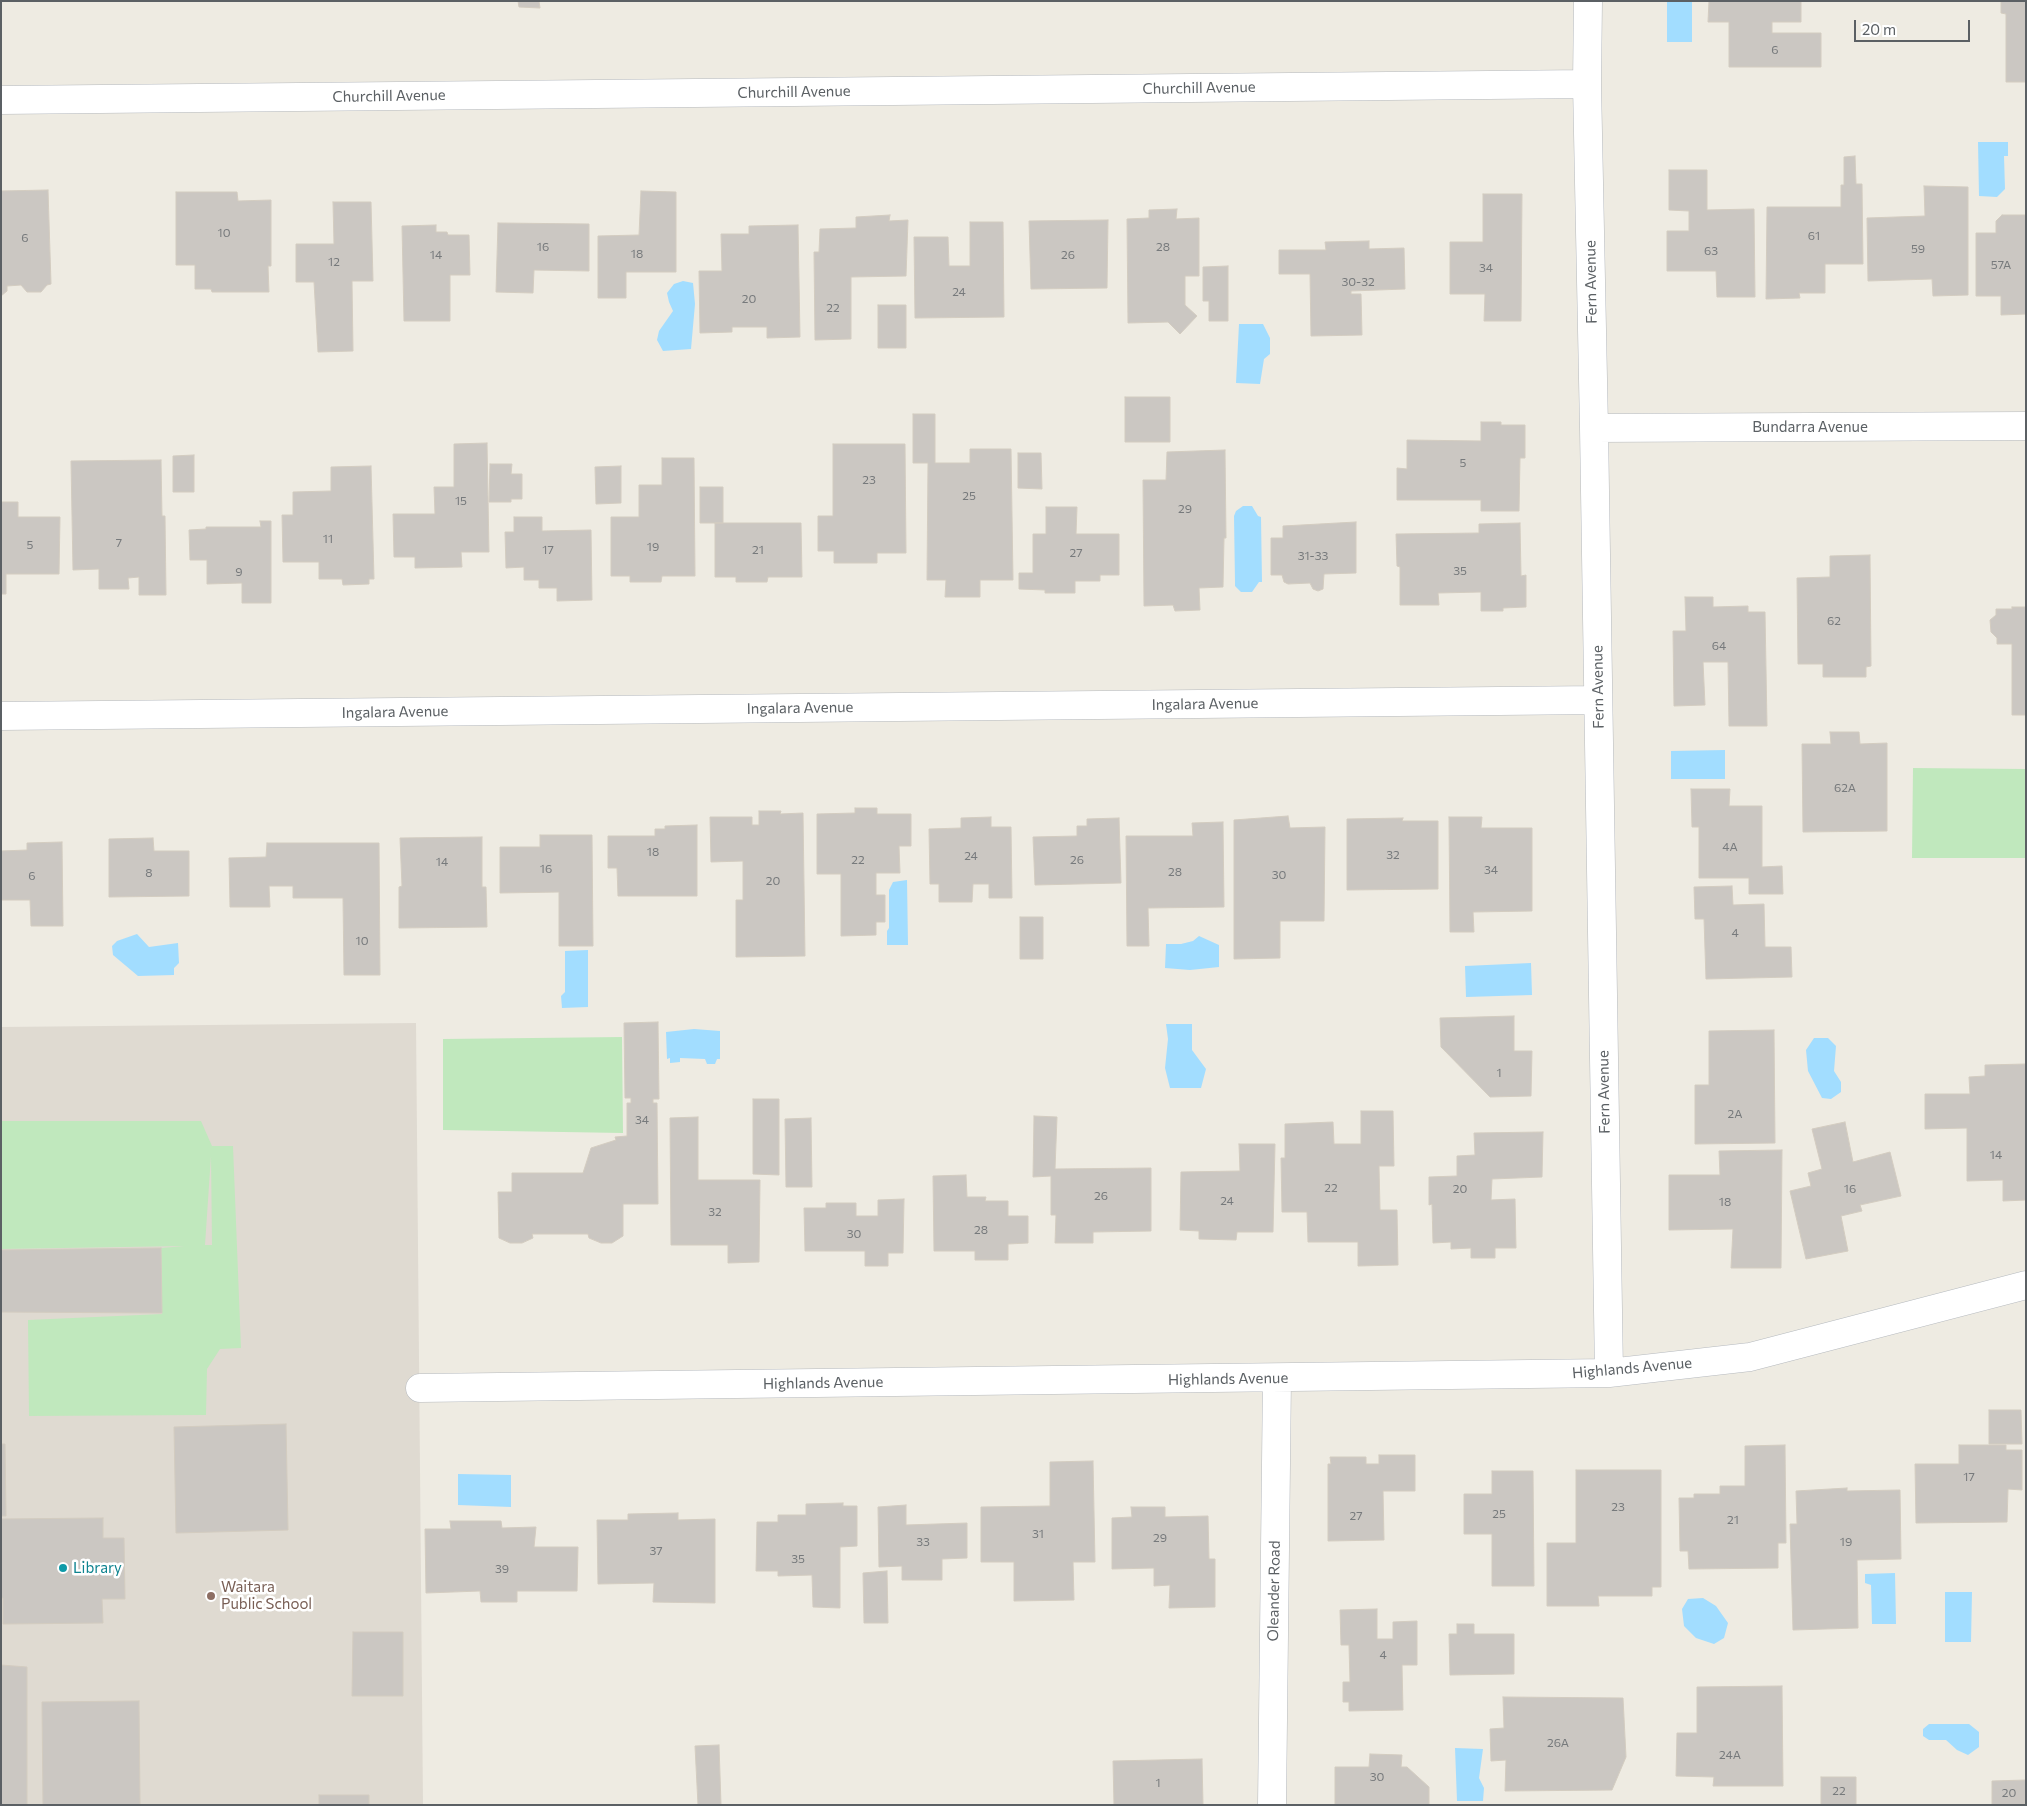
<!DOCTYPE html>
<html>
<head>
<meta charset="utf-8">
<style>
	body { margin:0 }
	#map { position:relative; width:2027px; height:1806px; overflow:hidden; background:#eeebe2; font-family:Commissioner,sans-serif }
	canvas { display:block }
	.frame { position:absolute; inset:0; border:2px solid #5b6064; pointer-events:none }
	.scale { position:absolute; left:1854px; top:20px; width:116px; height:22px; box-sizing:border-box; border:2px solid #5b6064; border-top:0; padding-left:6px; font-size:15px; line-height:18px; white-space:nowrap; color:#5b6064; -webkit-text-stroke:4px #fff; paint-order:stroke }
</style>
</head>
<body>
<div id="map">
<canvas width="2027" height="1806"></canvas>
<div class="frame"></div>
<div class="scale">20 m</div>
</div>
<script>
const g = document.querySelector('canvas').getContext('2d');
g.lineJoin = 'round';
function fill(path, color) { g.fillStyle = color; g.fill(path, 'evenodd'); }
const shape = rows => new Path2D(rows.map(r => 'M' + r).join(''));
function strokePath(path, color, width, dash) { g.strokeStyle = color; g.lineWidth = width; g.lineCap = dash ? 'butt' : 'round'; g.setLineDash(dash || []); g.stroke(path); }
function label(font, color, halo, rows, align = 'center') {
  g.font = font + ' Commissioner,sans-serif'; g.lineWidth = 5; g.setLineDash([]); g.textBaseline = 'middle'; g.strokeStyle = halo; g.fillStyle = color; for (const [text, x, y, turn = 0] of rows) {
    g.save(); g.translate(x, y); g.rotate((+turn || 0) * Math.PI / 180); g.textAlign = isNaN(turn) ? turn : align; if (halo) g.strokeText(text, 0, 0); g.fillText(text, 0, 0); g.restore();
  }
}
const education = shape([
	[416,1023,423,1805,1,1805,1,1027]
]);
const green = shape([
	[1913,768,2026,769,2026,858,1912,858],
	[622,1037,623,1133,443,1130,443,1039],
	[1,1121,201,1121,212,1146,233,1146,241,1348,220,1349,207,1369,206,1415,29,1416,28,1320,162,1314,161,1248,184,1246,1,1249],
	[211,1156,212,1245,205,1245]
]);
const water = shape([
	[1667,1,1692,1,1692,42,1667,42],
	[1978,142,2008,142,2008,156,2004,156,2005,189,1997,197,1979,196],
	[683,281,693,283,695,304,691,349,663,351,657,340,659,331,673,311,669,302,667,293,674,284],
	[1239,324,1263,324,1270,338,1270,354,1264,359,1260,384,1236,383],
	[1243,506,1252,506,1258,516,1261,517,1262,582,1259,582,1252,592,1241,592,1235,586,1235,582,1234,516,1236,511],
	[1725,750,1725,779,1671,779,1671,751],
	[907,880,908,945,887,945,887,931,889,928,889,890,893,882],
	[137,934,149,947,178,943,179,963,174,968,174,975,138,976,113,955,112,946,117,941],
	[1199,936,1219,945,1219,967,1190,970,1165,968,1166,944,1181,944,1193,941],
	[588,950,588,1007,562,1008,561,996,565,992,565,951],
	[1531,963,1532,995,1466,997,1465,966],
	[1166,1024,1192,1024,1192,1050,1206,1069,1201,1088,1170,1088,1165,1068,1168,1039],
	[694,1029,720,1031,720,1059,717,1059,715,1064,707,1064,705,1059,680,1058,680,1062,670,1063,670,1058,667,1059,666,1032],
	[1814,1038,1828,1038,1836,1046,1834,1071,1841,1082,1841,1092,1831,1099,1822,1098,1808,1071,1806,1050],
	[458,1474,511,1475,511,1507,458,1505],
	[1895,1573,1896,1624,1872,1624,1871,1585,1865,1583,1865,1574],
	[1945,1592,1972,1592,1971,1642,1945,1642],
	[1703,1598,1716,1606,1728,1623,1724,1638,1714,1644,1696,1638,1684,1626,1682,1609,1688,1599],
	[1929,1724,1969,1724,1979,1732,1979,1747,1968,1755,1957,1750,1946,1740,1929,1740,1923,1736,1923,1729],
	[1455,1748,1483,1749,1479,1778,1484,1788,1483,1801,1457,1801]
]);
const building = shape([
	[518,1,539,1,540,8,519,7,518,1],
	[1709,1,1801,1,1801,22,1772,22,1772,33,1821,33,1821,67,1729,67,1729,22,1708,22,1709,1],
	[2001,1,2026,1,2026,82,2006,82,2006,14,2001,13,2001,1],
	[1855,156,1856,184,1862,184,1863,264,1825,264,1825,293,1799,293,1800,298,1766,299,1767,207,1841,207,1841,185,1844,185,1844,157,1855,156],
	[1669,170,1707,170,1707,210,1754,209,1755,297,1717,297,1716,271,1667,271,1667,231,1689,231,1689,211,1669,210,1669,170],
	[1924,186,1968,187,1968,295,1933,296,1932,279,1868,281,1867,218,1925,216,1924,186],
	[48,190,51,284,47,285,41,292,27,292,21,285,7,286,7,291,1,296,1,191,48,190],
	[641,191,676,192,676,272,626,272,626,298,598,298,598,236,639,235,641,191],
	[176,192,237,192,238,201,271,200,271,266,268,266,269,292,212,292,211,289,195,289,195,265,176,265,176,192],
	[1483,194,1522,194,1521,321,1484,321,1485,294,1450,294,1450,242,1483,242,1483,194],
	[333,202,371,202,373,281,352,281,353,351,318,352,314,282,296,282,296,244,334,244,333,202],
	[1177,209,1176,219,1199,218,1199,276,1185,276,1185,305,1197,316,1180,334,1168,322,1128,323,1127,219,1149,218,1149,210,1177,209],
	[890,215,889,221,908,220,906,276,851,277,851,339,815,340,814,252,819,252,820,229,856,228,856,217,890,215],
	[2002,215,2026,215,2026,314,2001,315,2001,296,1976,296,1976,233,1996,233,1996,221,2002,215],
	[1108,220,1107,288,1031,289,1029,221,1108,220],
	[970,222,1003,222,1004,317,915,318,914,237,948,237,949,266,970,266,970,222],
	[498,223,589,224,589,271,534,270,533,293,496,292,498,223],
	[436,225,436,232,447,232,448,235,469,235,470,275,450,275,450,321,404,321,402,226,436,225],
	[798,225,800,337,767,338,767,327,732,327,732,332,700,333,699,271,722,271,721,234,749,234,749,226,798,225],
	[1369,241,1369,249,1404,248,1405,289,1351,291,1351,294,1361,294,1362,335,1311,336,1310,274,1279,274,1279,250,1326,250,1325,242,1369,241],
	[1228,266,1228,321,1209,321,1209,301,1203,301,1203,267,1228,266],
	[878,305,906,305,906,348,878,348,878,305],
	[1125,397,1170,397,1170,442,1125,442,1125,397],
	[913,414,935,414,935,463,970,463,970,449,1011,449,1013,580,980,580,980,597,945,597,946,580,927,580,928,463,913,463,913,414],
	[1481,422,1501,422,1501,425,1525,425,1525,458,1520,458,1519,511,1481,511,1481,500,1397,500,1397,468,1407,469,1407,440,1481,441,1481,422],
	[487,443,489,552,461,552,462,567,415,568,415,557,394,557,393,514,435,514,434,487,454,487,454,444,487,443],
	[833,444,905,444,906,553,877,553,877,563,834,563,834,551,818,551,818,516,833,516,833,444],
	[1225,450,1226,538,1224,538,1223,587,1199,588,1200,610,1175,611,1173,605,1144,606,1143,480,1166,480,1167,452,1225,450],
	[1018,453,1041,453,1042,489,1018,488,1018,453],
	[194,455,194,492,173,492,173,456,194,455],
	[662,458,694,458,695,576,662,576,661,582,630,582,630,576,611,576,611,517,639,517,639,485,662,485,662,458],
	[161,460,162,516,165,516,166,595,139,595,139,577,128,578,129,589,99,589,99,569,73,570,71,461,161,460],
	[490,464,512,464,511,474,522,474,522,499,511,499,511,502,489,502,490,464],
	[371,466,374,579,369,579,369,584,343,585,342,579,319,579,319,562,283,562,282,515,293,515,293,492,331,491,331,467,371,466],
	[621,466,621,503,596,504,595,467,621,466],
	[700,487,723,487,723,523,700,523,700,487],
	[1,502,18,502,18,517,60,517,59,574,6,574,6,594,1,594,1,502],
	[1046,507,1077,507,1076,534,1119,534,1119,575,1100,575,1100,581,1075,581,1075,593,1045,593,1045,590,1019,589,1019,573,1033,573,1033,534,1046,534,1046,507],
	[514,517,542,517,542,531,591,530,592,600,557,601,557,588,539,588,539,580,524,580,524,567,506,568,505,532,514,532,514,517],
	[260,521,271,521,271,603,242,603,242,583,207,584,207,560,190,560,189,530,206,529,206,527,261,527,260,521],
	[1356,522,1356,573,1324,574,1323,589,1318,591,1313,589,1310,583,1288,584,1284,582,1282,575,1271,575,1271,538,1283,538,1283,526,1356,522],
	[715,523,801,523,802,577,768,577,767,582,736,582,736,577,715,577,715,523],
	[1520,523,1521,576,1526,575,1526,607,1503,608,1503,611,1481,611,1481,592,1438,593,1439,605,1400,605,1400,567,1397,566,1396,534,1479,533,1479,524,1520,523],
	[1870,555,1871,666,1866,667,1866,677,1823,677,1823,664,1798,664,1797,578,1830,577,1830,556,1870,555],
	[1685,597,1713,597,1713,607,1748,606,1748,612,1765,612,1767,726,1729,726,1728,662,1703,662,1705,705,1674,706,1673,631,1686,631,1685,597],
	[2012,607,2026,607,2026,715,2012,715,2012,644,1997,644,1997,638,1991,632,1990,620,1996,615,1996,609,2012,609,2012,607],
	[1830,732,1859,732,1860,744,1887,743,1887,831,1803,832,1802,744,1831,744,1830,732],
	[1691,789,1730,789,1729,806,1762,806,1762,867,1782,866,1783,894,1749,894,1749,878,1699,878,1699,827,1692,827,1691,789],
	[855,808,877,808,877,814,911,814,911,846,899,846,900,873,876,873,876,895,885,895,885,922,876,922,876,935,841,936,841,874,817,874,817,814,855,813,855,808],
	[759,811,781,811,780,814,803,813,805,956,736,957,736,900,743,900,743,861,711,862,710,817,752,817,752,825,759,825,759,811],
	[1288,816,1290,828,1325,827,1324,921,1280,921,1280,958,1234,959,1234,820,1288,816],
	[991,817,991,827,1011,827,1012,898,989,898,989,884,973,884,972,902,939,902,939,884,930,884,929,829,961,828,961,818,991,817],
	[1449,817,1482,817,1481,828,1532,828,1532,911,1473,912,1474,932,1450,932,1449,817],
	[1119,818,1121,883,1035,885,1033,837,1077,836,1077,826,1087,826,1087,819,1119,818],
	[1403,818,1402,821,1438,821,1438,889,1347,890,1347,819,1403,818],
	[1223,822,1224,907,1148,908,1149,946,1127,946,1126,836,1193,836,1192,823,1223,822],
	[697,825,697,896,618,896,617,868,608,868,608,836,655,836,655,829,665,829,665,826,697,825],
	[540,835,592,835,593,946,559,946,559,892,500,893,500,847,540,847,540,835],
	[482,837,482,887,486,887,487,927,399,928,399,887,402,886,400,838,482,837],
	[153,838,154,851,189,851,189,896,109,897,109,839,153,838],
	[62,842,63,926,31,926,30,900,1,900,1,851,27,850,27,843,62,842],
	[267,843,379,843,380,975,344,975,343,898,293,898,293,886,269,886,270,907,230,907,229,858,266,857,267,843],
	[1732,886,1733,905,1764,904,1765,947,1791,947,1792,977,1706,979,1704,919,1695,919,1694,887,1732,886],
	[1020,917,1043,917,1043,959,1020,959,1020,917],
	[1514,1016,1514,1051,1532,1051,1531,1096,1490,1097,1441,1047,1440,1018,1514,1016],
	[658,1022,659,1099,653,1099,653,1103,657,1103,658,1204,623,1204,623,1236,612,1243,601,1243,589,1238,588,1234,532,1234,533,1238,522,1243,510,1243,499,1238,498,1192,512,1192,512,1173,583,1173,591,1148,616,1140,615,1137,627,1136,627,1103,631,1103,631,1098,625,1098,624,1023,658,1022],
	[1774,1030,1775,1143,1695,1144,1695,1085,1709,1085,1709,1031,1774,1030],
	[2026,1064,2026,1200,2003,1201,2003,1180,1967,1181,1967,1128,1925,1129,1925,1094,1970,1094,1969,1077,1985,1076,1985,1065,2026,1064],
	[753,1099,779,1099,779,1175,753,1174,753,1099],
	[1361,1111,1393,1111,1394,1166,1379,1166,1380,1210,1397,1210,1398,1265,1358,1266,1358,1242,1308,1242,1307,1212,1282,1212,1281,1158,1285,1158,1285,1124,1333,1122,1334,1144,1361,1144,1361,1111],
	[1034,1116,1057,1117,1055,1169,1151,1168,1151,1231,1093,1232,1093,1243,1055,1243,1056,1215,1051,1215,1051,1176,1033,1177,1034,1116],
	[698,1117,698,1180,760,1180,759,1262,728,1263,728,1245,671,1245,670,1118,698,1117],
	[811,1118,812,1187,786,1187,785,1119,811,1118],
	[1845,1122,1853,1162,1890,1152,1901,1196,1860,1205,1862,1211,1841,1216,1848,1251,1806,1259,1790,1191,1811,1186,1808,1173,1822,1169,1812,1129,1845,1122],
	[1543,1132,1542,1177,1492,1179,1491,1200,1515,1199,1516,1248,1495,1248,1495,1258,1471,1258,1471,1248,1451,1249,1451,1242,1433,1243,1432,1204,1429,1205,1429,1177,1457,1176,1457,1156,1475,1155,1474,1133,1543,1132],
	[1239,1144,1275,1144,1273,1232,1237,1232,1236,1240,1199,1239,1199,1231,1180,1230,1181,1172,1240,1171,1239,1144],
	[1782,1150,1781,1268,1731,1268,1733,1229,1669,1230,1669,1175,1720,1175,1719,1151,1782,1150],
	[966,1175,967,1197,986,1197,985,1201,1008,1201,1008,1216,1028,1216,1028,1243,1008,1244,1008,1260,975,1260,975,1251,934,1251,933,1176,966,1175],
	[904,1199,903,1253,888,1253,888,1266,865,1266,865,1251,805,1251,804,1208,826,1208,826,1203,856,1203,856,1216,878,1216,878,1200,904,1199],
	[161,1248,162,1313,1,1312,1,1250,161,1248],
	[1989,1410,2021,1410,2022,1444,1989,1444,1989,1410],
	[286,1424,288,1530,176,1533,174,1427,286,1424],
	[1,1444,5,1444,6,1516,1,1516,1,1444],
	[1785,1445,1786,1543,1778,1543,1778,1568,1689,1569,1688,1551,1680,1551,1679,1498,1694,1498,1694,1494,1720,1494,1720,1486,1745,1486,1745,1446,1785,1445],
	[1959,1445,2006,1445,2006,1450,2022,1450,2022,1490,2008,1489,2007,1522,1916,1523,1915,1464,1959,1464,1959,1445],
	[1379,1455,1415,1455,1415,1491,1383,1491,1384,1540,1328,1541,1328,1464,1331,1464,1330,1457,1366,1457,1366,1464,1379,1464,1379,1455],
	[1093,1461,1095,1562,1073,1562,1074,1600,1014,1601,1014,1562,981,1562,981,1507,1050,1506,1050,1462,1093,1461],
	[1576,1470,1661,1470,1661,1587,1652,1587,1652,1596,1598,1596,1599,1606,1547,1606,1547,1543,1576,1543,1576,1470],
	[1492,1471,1533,1471,1534,1586,1492,1586,1492,1534,1464,1534,1464,1494,1492,1494,1492,1471],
	[1847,1488,1847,1491,1900,1490,1901,1559,1857,1560,1858,1628,1793,1630,1790,1524,1797,1524,1796,1491,1847,1488],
	[843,1503,843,1506,857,1506,857,1546,840,1547,840,1608,813,1607,812,1575,778,1576,778,1571,756,1571,757,1522,778,1522,778,1515,806,1515,806,1504,843,1503],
	[906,1505,906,1525,967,1523,967,1558,942,1559,942,1580,902,1580,902,1566,879,1567,878,1507,906,1505],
	[1131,1507,1165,1507,1165,1517,1208,1516,1209,1559,1215,1559,1215,1607,1169,1608,1170,1585,1154,1586,1154,1568,1112,1569,1112,1518,1132,1517,1131,1507],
	[678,1513,678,1520,715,1519,715,1603,653,1602,654,1583,598,1584,597,1520,628,1520,628,1514,678,1513],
	[103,1518,103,1538,124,1538,125,1599,102,1599,103,1623,3,1624,3,1598,1,1598,1,1519,103,1518],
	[450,1521,501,1521,502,1528,536,1527,534,1547,578,1547,577,1591,517,1591,517,1602,481,1602,480,1591,426,1593,425,1529,451,1529,450,1521],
	[887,1571,888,1623,864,1623,863,1573,887,1571],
	[1377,1609,1377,1639,1393,1639,1393,1622,1417,1621,1417,1665,1402,1665,1403,1710,1349,1711,1349,1702,1343,1702,1343,1682,1350,1682,1349,1645,1341,1645,1340,1610,1377,1609],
	[1457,1624,1474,1624,1474,1634,1514,1634,1514,1674,1450,1675,1449,1634,1457,1634,1457,1624],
	[353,1632,403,1632,403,1696,352,1696,353,1632],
	[1,1665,27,1667,27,1805,1,1805,1,1665],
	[1782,1686,1783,1786,1713,1786,1714,1777,1676,1776,1677,1733,1697,1733,1697,1687,1782,1686],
	[1503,1697,1623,1698,1626,1757,1612,1790,1505,1791,1506,1760,1491,1761,1490,1729,1504,1728,1503,1697],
	[139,1701,140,1805,43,1805,42,1702,139,1701],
	[719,1745,721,1805,698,1805,695,1746,719,1745],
	[1370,1754,1402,1755,1401,1767,1407,1767,1429,1787,1429,1805,1335,1805,1335,1767,1369,1767,1370,1754],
	[1202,1759,1203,1805,1114,1805,1113,1761,1202,1759],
	[1821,1777,1856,1777,1856,1805,1821,1805,1821,1777],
	[2026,1780,2025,1805,1992,1805,1992,1781,2026,1780],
	[319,1795,369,1795,369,1805,319,1805,319,1795]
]);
const minor = shape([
	[1588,1,1587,84,1594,428,1609,1373],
	[1,100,1587,84],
	[1594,428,2026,426],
	[1,716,1598,700],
	[420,1388,1609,1373,1750,1357,2026,1285],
	[1272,1805,1277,1378]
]);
const markers = [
	[63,1568,5,"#0f9aa8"],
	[211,1596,5,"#8d6e63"]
];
const numberNames = [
	["6",1775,50],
	["10",224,233],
	["61",1814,236],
	["6",25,238],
	["16",543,247],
	["28",1163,247],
	["59",1918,249],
	["63",1711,251],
	["18",637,254],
	["14",436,255],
	["26",1068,255],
	["12",334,262],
	["57A",2001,265],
	["34",1486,268],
	["30-32",1358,282],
	["24",959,292],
	["20",749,299],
	["22",833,308],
	["5",1463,463],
	["23",869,480],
	["25",969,496],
	["15",461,501],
	["29",1185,509],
	["11",328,539],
	["7",119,543],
	["5",30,545],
	["19",653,547],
	["17",548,550],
	["21",758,550],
	["27",1076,553],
	["31-33",1313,556],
	["35",1460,571],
	["9",239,572],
	["62",1834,621],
	["64",1719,646],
	["62A",1845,788],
	["4A",1730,847],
	["18",653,852],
	["32",1393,855],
	["24",971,856],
	["22",858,860],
	["26",1077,860],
	["14",442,862],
	["16",546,869],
	["34",1491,870],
	["28",1175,872],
	["8",149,873],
	["30",1279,875],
	["6",32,876],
	["20",773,881],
	["4",1735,933],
	["10",362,941],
	["1",1499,1073],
	["2A",1735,1114],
	["34",642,1120],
	["14",1996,1155],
	["22",1331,1188],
	["20",1460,1189],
	["16",1850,1189],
	["26",1101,1196],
	["24",1227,1201],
	["18",1725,1202],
	["32",715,1212],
	["28",981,1230],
	["30",854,1234],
	["17",1969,1477],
	["23",1618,1507],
	["25",1499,1514],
	["27",1356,1516],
	["21",1733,1520],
	["31",1038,1534],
	["29",1160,1538],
	["33",923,1542],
	["19",1846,1542],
	["37",656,1551],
	["35",798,1559],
	["39",502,1569],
	["4",1383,1655],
	["26A",1558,1743],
	["24A",1730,1755],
	["30",1377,1777],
	["1",1158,1783],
	["22",1839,1791],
	["20",2009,1793]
];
const streetNames = [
	["Churchill Avenue",1199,88,-1],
	["Churchill Avenue",794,92,-1],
	["Churchill Avenue",389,96,-1],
	["Fern Avenue",1591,282,-91],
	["Bundarra Avenue",1810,427],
	["Fern Avenue",1598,687,-91],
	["Ingalara Avenue",1205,704,-1],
	["Ingalara Avenue",800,708,-1],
	["Ingalara Avenue",395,712,-1],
	["Fern Avenue",1604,1092,-91],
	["Highlands Avenue",1632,1368,-5],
	["Highlands Avenue",1228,1379,-1],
	["Highlands Avenue",823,1383,-1],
	["Oleander Road",1274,1591,-89]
];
const cultureNames = [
	["Library",73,1568]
];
const educationNames = [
	["Waitara",221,1587],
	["Public School",221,1604]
];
fill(education, '#dfdad1');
fill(green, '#c0e8bd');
fill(water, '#a2ddff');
fill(building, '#cbc7c2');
strokePath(building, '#d3ccc0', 1);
strokePath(minor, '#b5b9be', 29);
strokePath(minor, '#fff', 28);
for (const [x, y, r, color] of markers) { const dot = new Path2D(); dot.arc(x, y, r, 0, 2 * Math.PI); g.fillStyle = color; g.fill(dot); strokePath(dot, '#fff', 2); }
label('12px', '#777a7c', null, numberNames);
label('15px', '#5b6064', '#fff', streetNames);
label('15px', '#0d838f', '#fff', cultureNames, 'left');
label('15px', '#785e54', '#fff', educationNames, 'left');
</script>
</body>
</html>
